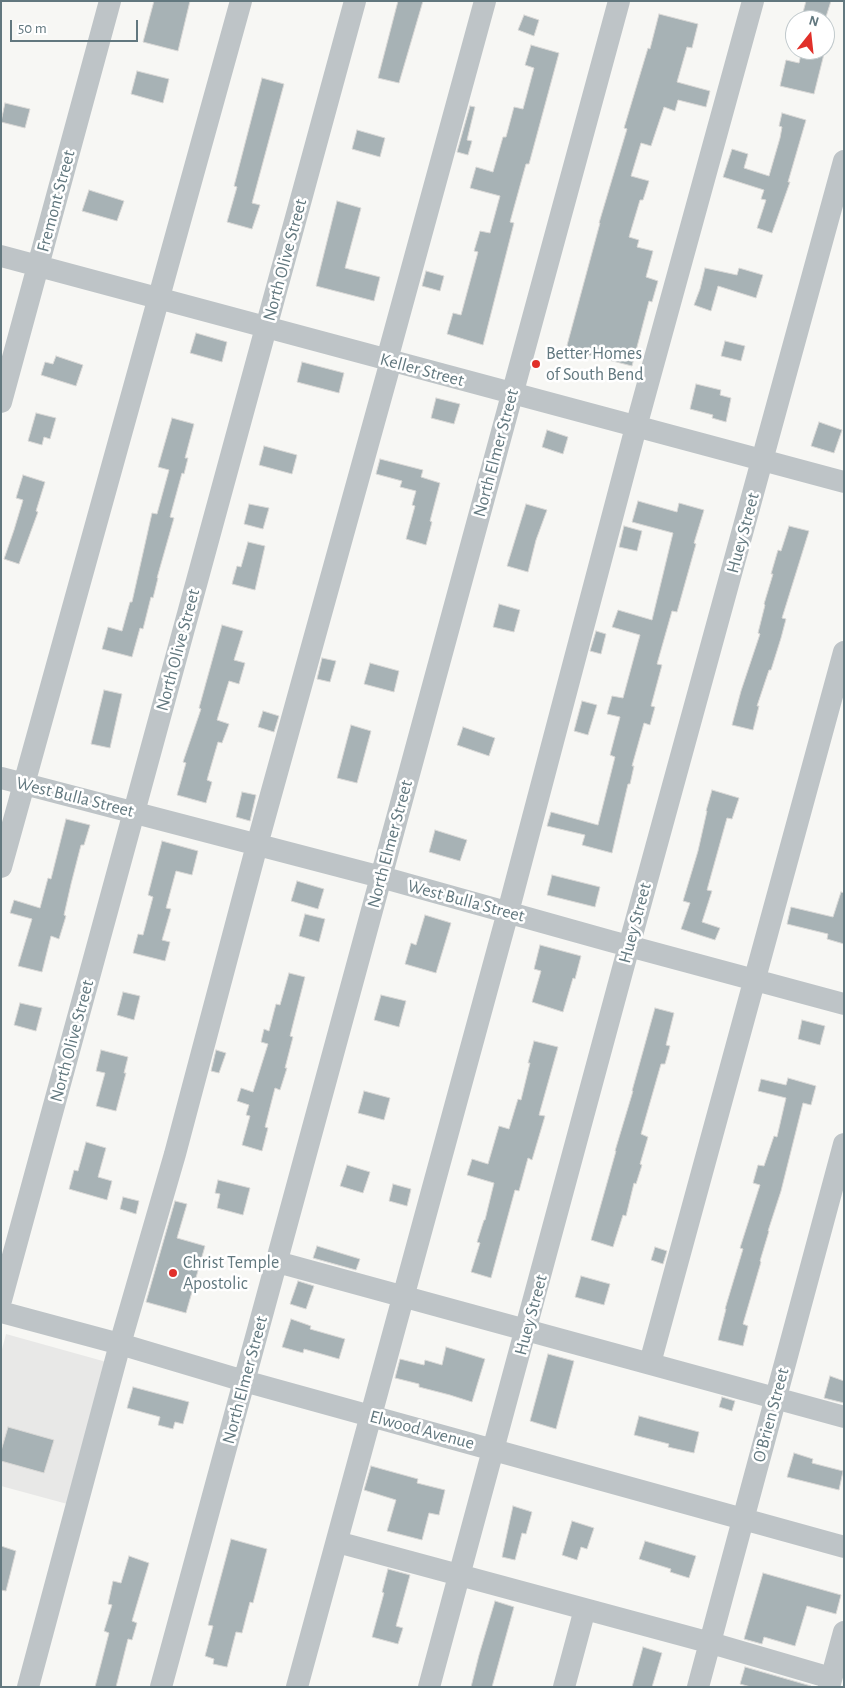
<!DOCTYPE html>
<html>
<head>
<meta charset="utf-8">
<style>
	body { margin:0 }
	#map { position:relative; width:845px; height:1688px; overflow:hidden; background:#f7f7f4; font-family:"Alegreya Sans",sans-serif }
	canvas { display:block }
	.frame { position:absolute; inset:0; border:2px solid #62787f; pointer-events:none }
	.north { position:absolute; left:785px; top:10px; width:50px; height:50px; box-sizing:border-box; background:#fff; border:1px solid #c0c9cc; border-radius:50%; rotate:16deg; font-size:14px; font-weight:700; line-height:20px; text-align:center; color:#62787f }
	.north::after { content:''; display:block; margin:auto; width:18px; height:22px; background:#e1302a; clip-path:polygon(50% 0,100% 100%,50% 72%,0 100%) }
	.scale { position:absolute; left:10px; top:20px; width:128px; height:22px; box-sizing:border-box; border:2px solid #62787f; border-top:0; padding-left:6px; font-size:15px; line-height:18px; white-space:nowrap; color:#62787f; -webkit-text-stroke:4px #fff; paint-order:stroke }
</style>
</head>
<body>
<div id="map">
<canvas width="845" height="1688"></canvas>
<div class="frame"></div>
<div class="north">N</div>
<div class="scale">50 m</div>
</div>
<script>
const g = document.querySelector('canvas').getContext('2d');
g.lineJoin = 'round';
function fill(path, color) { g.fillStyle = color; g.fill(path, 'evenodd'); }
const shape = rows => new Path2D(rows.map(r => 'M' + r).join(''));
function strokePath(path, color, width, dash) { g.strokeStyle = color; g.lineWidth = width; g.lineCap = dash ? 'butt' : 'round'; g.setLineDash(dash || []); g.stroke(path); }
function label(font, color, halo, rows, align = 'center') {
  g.font = font + ' "Alegreya Sans",sans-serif'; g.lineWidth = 5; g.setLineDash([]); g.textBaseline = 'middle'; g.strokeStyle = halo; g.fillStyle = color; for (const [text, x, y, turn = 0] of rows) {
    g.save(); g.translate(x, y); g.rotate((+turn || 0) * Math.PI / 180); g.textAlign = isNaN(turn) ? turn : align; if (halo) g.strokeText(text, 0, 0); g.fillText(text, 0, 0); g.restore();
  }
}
const built = shape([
	[6,1334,110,1363,71,1505,1,1486,1,1353]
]);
const building = shape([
	[154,1,190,1,178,51,143,42,154,1],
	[398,1,423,1,399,83,378,78,398,1],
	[806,1,831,1,825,20,801,20,806,1],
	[659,14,698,24,692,48,687,47,677,82,710,91,706,107,678,100,675,111,664,107,651,146,641,143,631,176,649,181,643,200,640,200,629,237,639,240,637,247,653,251,646,277,658,281,652,302,649,301,632,366,566,349,600,223,599,223,627,129,624,128,648,48,650,49,659,14],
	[524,15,539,20,534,36,518,30,524,15],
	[531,45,559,53,529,164,526,164,510,222,514,223,483,345,447,334,453,313,461,315,478,252,474,251,480,231,490,233,500,196,470,188,476,167,493,172,503,137,506,137,514,107,523,109,534,68,525,65,531,45],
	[802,50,825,50,814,94,780,86,786,60,799,63,802,50],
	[137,71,169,79,163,103,131,94,137,71],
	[262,78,284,84,252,203,260,205,252,229,227,222,237,187,234,186,262,78],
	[5,103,30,109,25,128,1,122,5,103],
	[470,106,475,107,467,140,472,141,468,155,457,152,470,106],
	[782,113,806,120,788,182,790,182,772,233,757,228,766,200,761,199,764,190,723,177,732,149,748,154,744,168,769,176,780,138,782,127,779,126,782,113],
	[357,130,385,138,380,157,352,149,357,130],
	[89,190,124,201,117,221,82,211,89,190],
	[337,201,361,208,345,268,380,277,374,301,316,286,337,201],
	[705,268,737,275,739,268,763,275,756,298,718,286,711,311,694,305,700,289,705,268],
	[426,271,444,276,440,291,422,286,426,271],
	[196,333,227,342,222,362,190,353,196,333],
	[725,341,745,346,741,361,721,356,725,341],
	[56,356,83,365,76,386,41,375,45,362,53,364,56,356],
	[302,362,344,373,339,393,297,382,302,362],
	[696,384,721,390,720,395,731,398,726,422,712,418,713,415,690,409,696,384],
	[436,398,460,404,454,424,431,418,436,398],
	[36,413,56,418,50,439,44,437,42,445,28,441,36,413],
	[172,418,194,424,185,458,188,458,184,474,182,473,170,517,174,518,157,578,158,578,153,598,151,597,143,629,140,628,132,657,102,649,108,627,122,631,130,602,132,602,152,513,157,514,169,470,158,467,172,418],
	[819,422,842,430,834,453,811,446,819,422],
	[547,430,568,437,563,454,542,447,547,430],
	[264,446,297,455,292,474,259,465,264,446],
	[380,459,423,470,421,477,440,483,430,521,432,522,426,545,406,539,415,506,412,505,416,491,400,487,402,481,376,474,380,459],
	[23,475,45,482,36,511,38,512,19,564,4,559,14,530,23,500,16,498,23,475],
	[638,501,677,512,679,503,704,510,694,543,696,544,677,612,672,611,657,664,662,665,651,706,655,707,650,725,644,723,632,766,634,766,630,784,628,784,612,853,582,845,585,835,547,826,551,812,598,825,615,757,610,755,620,717,607,714,612,696,623,698,640,635,612,627,618,610,652,620,673,533,632,522,638,501],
	[249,504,269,508,263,529,244,524,249,504],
	[526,504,547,510,536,540,528,572,507,566,526,504],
	[624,526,642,531,637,551,619,547,624,526],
	[789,526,809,531,782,618,786,619,781,638,771,670,769,670,757,706,759,706,753,730,732,725,741,691,760,634,758,633,765,605,764,604,773,574,771,574,778,550,781,551,789,526],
	[248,542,265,546,255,590,232,584,237,566,241,567,248,542],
	[499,604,520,610,514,632,493,627,499,604],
	[222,625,243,631,234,660,245,663,239,684,229,681,217,720,229,724,222,743,218,742,207,780,212,782,206,803,177,795,186,763,183,762,201,709,199,708,222,625],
	[596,631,606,634,601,654,590,651,596,631],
	[322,658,336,661,330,682,317,679,322,658],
	[370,663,399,671,394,692,364,684,370,663],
	[104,690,122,694,110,748,91,744,104,690],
	[582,701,597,705,588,735,574,731,582,701],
	[263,711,279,716,274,732,258,727,263,711],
	[351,725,371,731,357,783,337,778,351,725],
	[463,727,495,738,489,756,457,745,463,727],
	[712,790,739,798,732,819,727,818,707,890,712,891,702,922,720,928,715,940,681,929,690,903,683,901,698,851,707,811,706,811,712,790],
	[242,792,256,795,250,821,236,817,242,792],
	[66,819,90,825,84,845,81,845,71,884,64,915,66,916,59,939,51,936,42,972,18,966,32,919,10,913,14,900,40,908,48,878,51,879,66,819],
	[435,830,467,840,460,861,429,852,435,830],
	[162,841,198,851,192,875,176,871,166,908,171,909,162,940,170,942,165,961,133,953,138,934,143,935,153,897,148,895,162,841],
	[552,875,600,887,595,907,547,895,552,875],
	[297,881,324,889,318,909,291,901,297,881],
	[841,892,844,893,844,944,827,939,828,934,787,924,791,907,833,917,841,892],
	[305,914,325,919,319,942,299,936,305,914],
	[425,915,451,923,436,973,405,964,411,943,416,945,425,915],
	[540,945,581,956,575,979,573,978,563,1012,532,1002,541,971,534,969,540,945],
	[289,973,305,977,290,1036,293,1037,285,1068,287,1068,280,1090,275,1088,265,1127,268,1128,262,1151,242,1145,250,1116,246,1115,249,1105,237,1101,241,1088,253,1092,268,1044,261,1042,264,1029,269,1031,276,1004,280,1005,289,973],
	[123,992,140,996,134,1020,117,1015,123,992],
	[381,995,406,1001,399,1027,374,1020,381,995],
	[20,1003,42,1008,36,1031,14,1025,20,1003],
	[655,1008,674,1013,666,1045,670,1046,665,1064,661,1064,641,1134,648,1137,640,1164,642,1165,636,1184,634,1183,626,1216,623,1215,613,1247,591,1240,616,1151,615,1151,633,1091,632,1091,655,1008],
	[802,1020,825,1026,820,1045,798,1039,802,1020],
	[534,1041,558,1047,539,1115,545,1116,532,1160,528,1158,519,1191,515,1190,491,1278,471,1272,480,1243,477,1242,484,1220,485,1220,494,1183,467,1175,472,1159,488,1164,499,1126,509,1129,518,1099,521,1100,530,1063,528,1063,534,1041],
	[101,1050,128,1057,124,1073,126,1073,116,1111,96,1106,105,1073,96,1071,101,1050],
	[216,1050,226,1053,219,1073,211,1071,216,1050],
	[788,1078,816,1086,811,1105,803,1103,781,1191,768,1231,769,1231,760,1261,761,1262,743,1324,748,1326,743,1346,718,1340,726,1309,725,1309,743,1249,740,1248,760,1185,753,1183,758,1165,764,1166,774,1136,777,1137,786,1098,758,1091,761,1079,786,1085,788,1078],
	[364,1091,390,1098,384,1120,358,1113,364,1091],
	[86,1142,106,1148,98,1177,112,1181,107,1200,69,1189,74,1170,78,1171,86,1142],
	[347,1165,370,1172,363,1193,340,1186,347,1165],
	[218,1180,250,1188,243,1215,217,1208,220,1194,215,1193,218,1180],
	[393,1184,411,1189,407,1206,389,1201,393,1184],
	[123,1197,139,1201,136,1214,120,1209,123,1197],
	[175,1201,187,1204,177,1238,205,1246,186,1313,146,1302,175,1201],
	[317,1246,360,1259,356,1270,313,1258,317,1246],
	[655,1247,667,1251,663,1264,651,1260,655,1247],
	[581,1276,610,1284,604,1305,575,1297,581,1276],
	[298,1281,314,1286,306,1309,290,1304,298,1281],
	[291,1319,311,1326,310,1329,345,1339,339,1359,304,1349,303,1353,282,1347,291,1319],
	[446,1347,485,1359,472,1402,450,1395,419,1387,419,1384,395,1378,400,1359,424,1365,425,1360,442,1365,446,1347],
	[548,1354,574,1361,556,1429,530,1421,548,1354],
	[830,1376,844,1381,844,1403,824,1398,830,1376],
	[133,1387,189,1402,183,1424,175,1422,173,1429,158,1425,160,1417,127,1408,133,1387],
	[722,1397,735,1401,732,1411,719,1407,722,1397],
	[639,1416,699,1432,694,1453,668,1447,669,1444,634,1435,639,1416],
	[8,1427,54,1440,44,1473,1,1461,1,1451,8,1427],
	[794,1453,813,1459,812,1463,843,1471,839,1490,787,1477,794,1453],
	[371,1466,418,1479,417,1483,445,1490,439,1515,429,1513,422,1540,387,1531,396,1500,364,1490,371,1466],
	[513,1506,532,1512,526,1534,522,1533,515,1560,502,1557,513,1506],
	[572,1521,594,1528,587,1549,581,1547,577,1560,562,1555,572,1521],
	[231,1539,267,1549,253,1603,250,1602,242,1633,236,1632,227,1667,213,1664,214,1659,205,1656,213,1626,208,1625,231,1539],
	[645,1541,696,1556,689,1578,670,1572,671,1569,639,1559,645,1541],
	[1,1546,16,1551,6,1591,1,1590,1,1546],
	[129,1556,149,1563,132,1621,137,1623,132,1640,128,1639,116,1687,95,1687,109,1633,104,1631,112,1605,108,1604,113,1581,121,1583,129,1556],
	[388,1569,410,1575,396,1626,403,1628,398,1644,372,1637,384,1593,382,1592,388,1569],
	[763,1573,841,1595,836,1614,807,1606,795,1646,764,1637,762,1644,744,1639,763,1573],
	[495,1601,514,1607,492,1687,471,1687,479,1655,495,1601],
	[643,1647,662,1653,652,1687,632,1687,643,1647],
	[745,1667,811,1686,811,1687,751,1687,740,1684,745,1667]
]);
const minor = shape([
	[1,256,844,482],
	[1,402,110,1],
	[1,778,381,877,610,941,844,1004],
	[1,867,241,1],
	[277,1262,844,1417],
	[1,1300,355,1],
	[1,1312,120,1344,244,1381,844,1547],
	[650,1363,844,652],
	[337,1542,711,1643,831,1678],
	[28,1687,120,1344,175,1154,257,845,389,368,388,356,485,1],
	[161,1687,619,1],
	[297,1687,508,912,636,427,753,1],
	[429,1687,629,946,844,161],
	[564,1687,585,1609],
	[698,1687,844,1144],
	[829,1687,844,1632]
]);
const markers = [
	[536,364,5,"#e1302a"],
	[173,1273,5,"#e1302a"]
];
const streetNames = [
	["Fremont Street",56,201,-75],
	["North Olive Street",285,260,-75],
	["Keller Street",422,370,15],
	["North Elmer Street",496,453,-75],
	["Huey Street",743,533,-75],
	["North Olive Street",178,650,-75],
	["West Bulla Street",75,797,14],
	["North Elmer Street",390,844,-75],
	["West Bulla Street",466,901,15],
	["Huey Street",635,923,-75],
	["North Olive Street",72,1041,-75],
	["Huey Street",531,1315,-75],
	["North Elmer Street",245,1380,-75],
	["O'Brien Street",771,1415,-75],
	["Elwood Avenue",422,1430,15]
];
const poiNames = [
	["Better Homes",546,354],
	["of South Bend",546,375],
	["Christ Temple",183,1263],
	["Apostolic",183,1284]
];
fill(built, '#e8e8e7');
fill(building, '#a7b2b5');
strokePath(building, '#d9d8d6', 1);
strokePath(minor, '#bec4c7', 22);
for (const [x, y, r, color] of markers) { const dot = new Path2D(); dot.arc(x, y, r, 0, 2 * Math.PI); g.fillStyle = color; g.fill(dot); strokePath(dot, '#fff', 2); }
label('18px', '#62787f', '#fff', streetNames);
label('18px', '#62787f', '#fff', poiNames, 'left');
</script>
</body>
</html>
